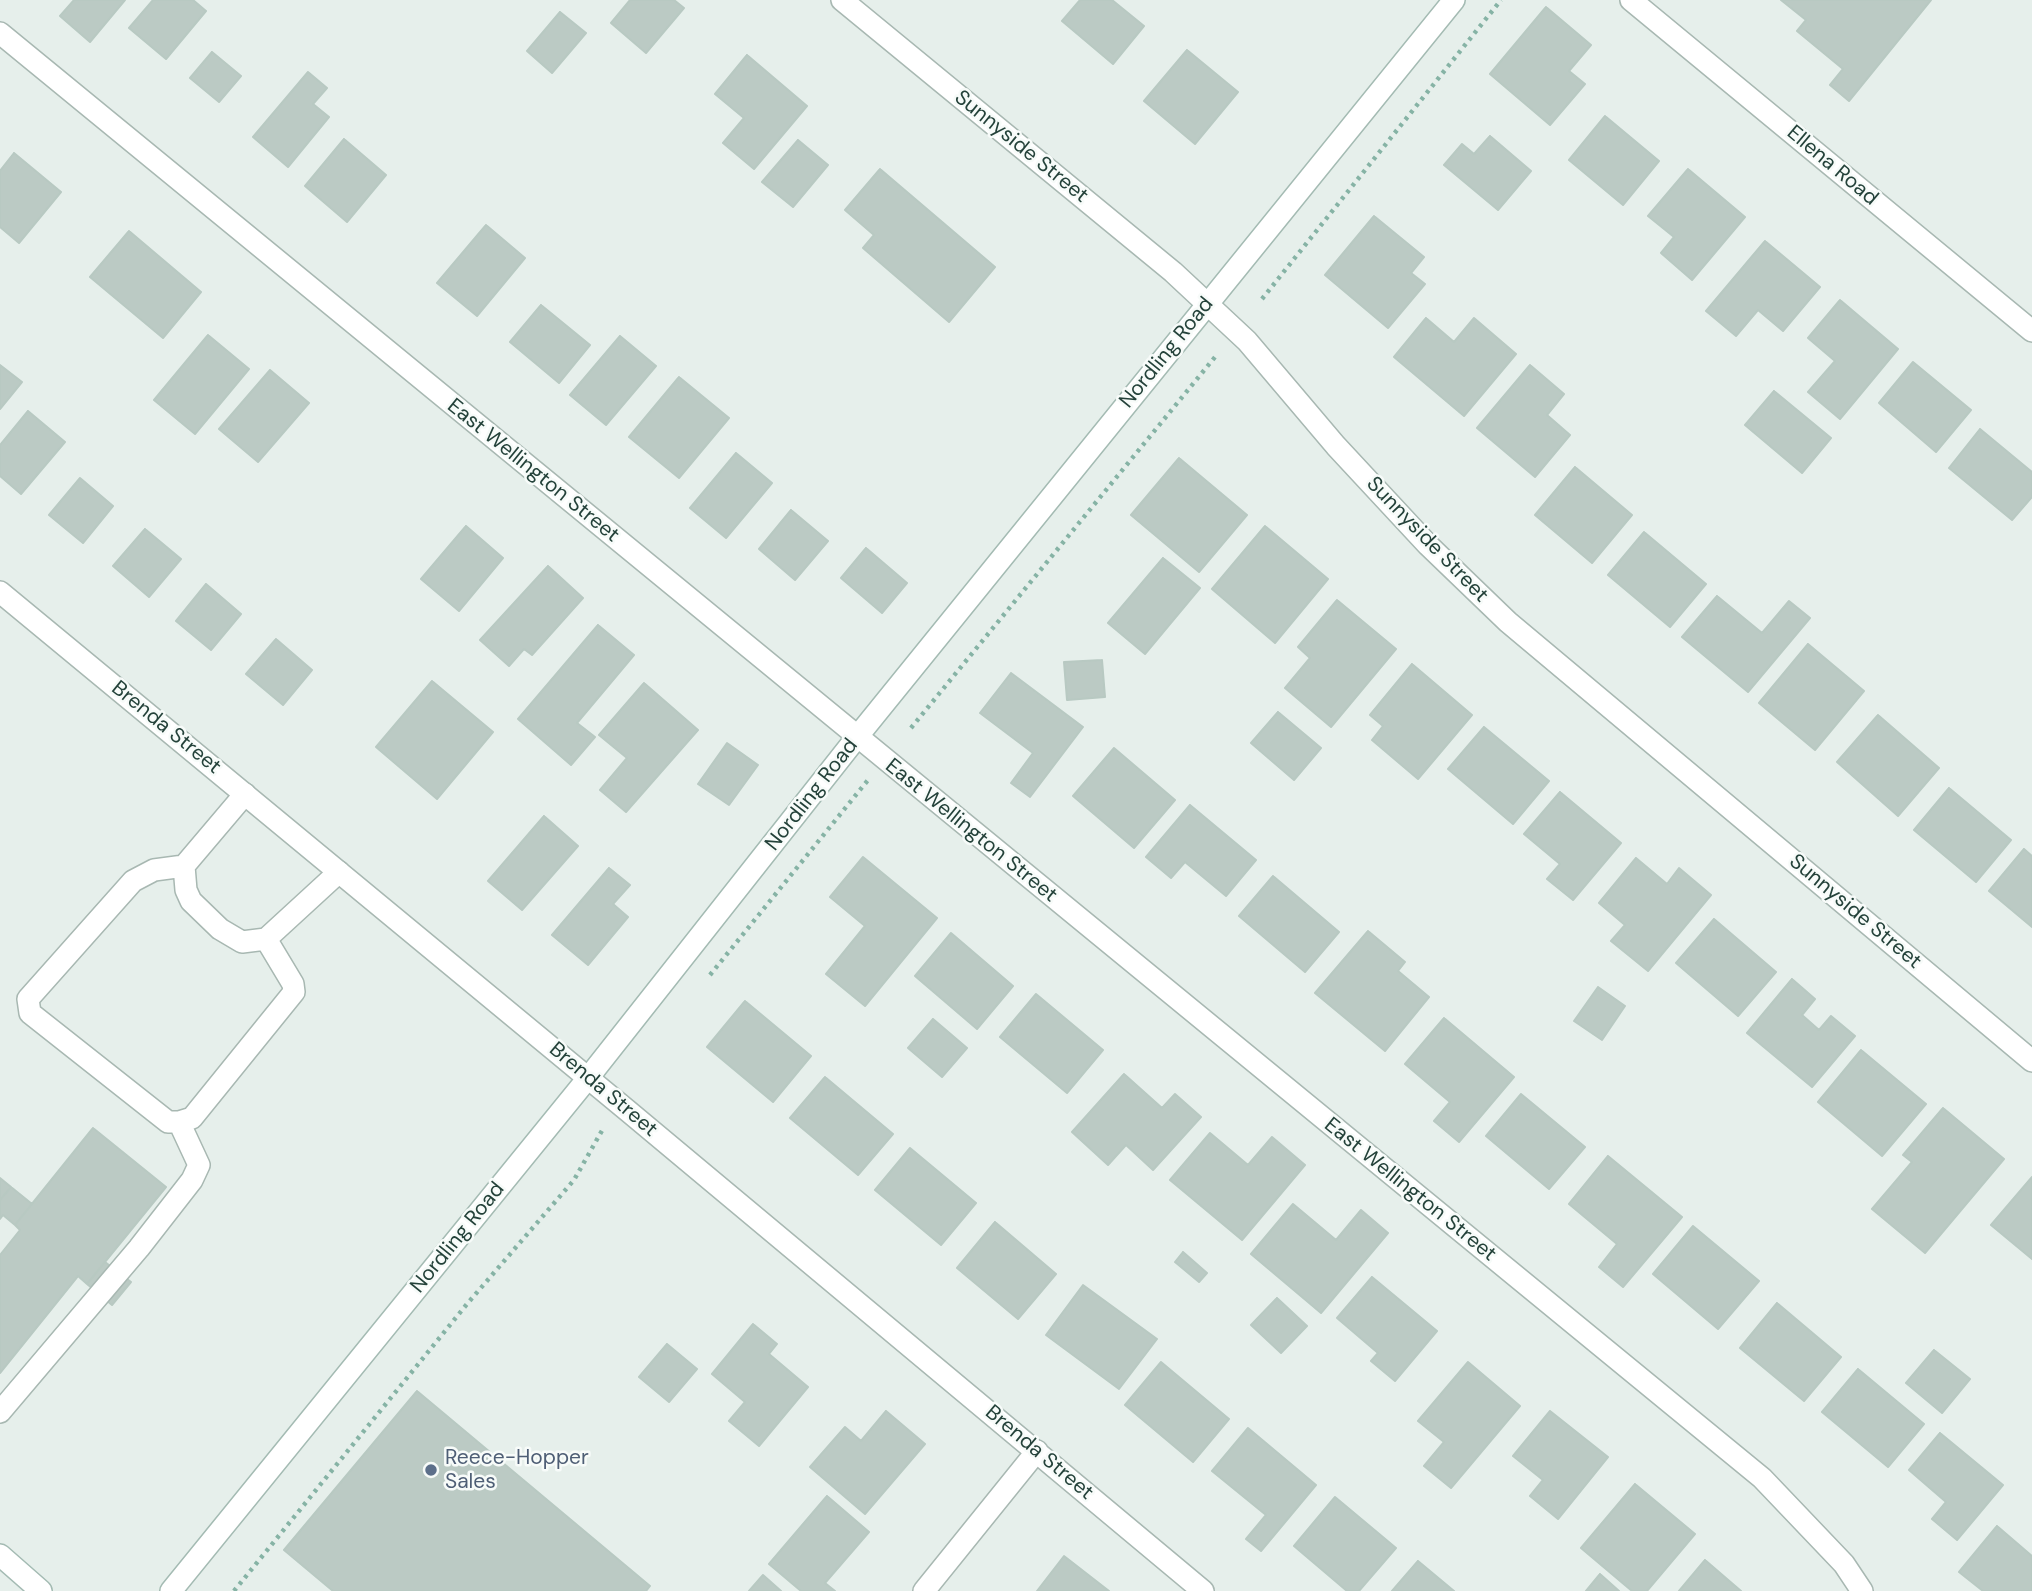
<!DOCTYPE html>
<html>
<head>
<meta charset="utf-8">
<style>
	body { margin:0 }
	canvas { display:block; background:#e6efeb }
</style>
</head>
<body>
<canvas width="2032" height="1591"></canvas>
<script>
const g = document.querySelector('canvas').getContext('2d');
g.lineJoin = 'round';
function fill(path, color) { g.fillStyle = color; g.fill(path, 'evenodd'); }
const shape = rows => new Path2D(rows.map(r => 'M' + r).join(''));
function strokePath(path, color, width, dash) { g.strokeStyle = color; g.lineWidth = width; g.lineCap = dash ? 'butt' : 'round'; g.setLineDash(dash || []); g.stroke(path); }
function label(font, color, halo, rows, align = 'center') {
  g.font = font + ' "DM Sans",sans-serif'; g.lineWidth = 5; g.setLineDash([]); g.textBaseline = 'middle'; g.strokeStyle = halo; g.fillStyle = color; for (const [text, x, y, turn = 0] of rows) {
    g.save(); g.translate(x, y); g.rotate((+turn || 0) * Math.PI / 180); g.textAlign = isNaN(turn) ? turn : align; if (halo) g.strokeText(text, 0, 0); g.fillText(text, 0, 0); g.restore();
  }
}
const building = shape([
	[74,0,125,0,90,42,60,16,74,0],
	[153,0,193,0,206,11,166,59,129,28,153,0],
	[630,0,674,0,684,8,646,53,611,23,630,0],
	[1080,0,1112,0,1144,26,1113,64,1062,21,1080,0],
	[1781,0,1931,0,1849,101,1830,85,1843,69,1797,31,1806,20,1781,0],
	[1546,7,1591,45,1569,71,1585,84,1550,125,1490,74,1546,7],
	[560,12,586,33,552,73,527,51,560,12],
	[1187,50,1238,92,1195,144,1144,101,1187,50],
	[212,52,241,76,219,102,190,78,212,52],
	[747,55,807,106,754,169,723,143,744,118,715,94,747,55],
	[308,72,327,88,313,104,329,117,288,167,253,137,308,72],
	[1605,116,1659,161,1623,205,1569,160,1605,116],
	[1490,136,1531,171,1498,210,1444,165,1462,144,1474,154,1490,136],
	[344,139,386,175,347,222,305,186,344,139],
	[798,140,828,165,793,207,762,182,798,140],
	[14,153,61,192,19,243,0,227,0,171,14,153],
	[880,169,995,267,949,322,863,248,874,235,845,210,880,169],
	[1688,169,1745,217,1692,280,1661,253,1674,237,1648,216,1688,169],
	[1374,216,1424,257,1411,273,1425,284,1388,328,1325,275,1374,216],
	[486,225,525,258,477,316,437,283,486,225],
	[129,231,201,292,163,338,90,277,129,231],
	[1765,241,1820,287,1783,331,1758,310,1736,336,1706,311,1765,241],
	[1840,300,1898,349,1840,419,1808,392,1835,361,1808,338,1840,300],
	[541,305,590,345,559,383,510,342,541,305],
	[1426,318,1454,342,1474,318,1516,354,1464,416,1394,357,1426,318],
	[208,335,249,369,195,434,154,400,208,335],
	[620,336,656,366,606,425,570,395,620,336],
	[1913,362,1971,410,1936,452,1879,403,1913,362],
	[0,365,22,382,0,409,0,365],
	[1530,365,1564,394,1547,415,1570,435,1535,477,1477,428,1530,365],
	[270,370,309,403,258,462,219,429,270,370],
	[679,377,729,418,679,478,629,437,679,377],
	[1774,391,1831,438,1802,473,1745,425,1774,391],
	[28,411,65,442,21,494,0,476,0,445,28,411],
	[1980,429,2032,472,2032,497,2012,520,1949,468,1980,429],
	[736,453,772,483,726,538,690,508,736,453],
	[1179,458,1247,515,1199,572,1131,515,1179,458],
	[1575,467,1632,515,1592,563,1535,515,1575,467],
	[80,478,113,506,83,543,49,515,80,478],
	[791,510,828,541,795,580,759,549,791,510],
	[466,526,503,558,459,611,421,579,466,526],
	[1265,526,1328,579,1275,643,1212,589,1265,526],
	[145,529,181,559,149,597,113,566,145,529],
	[1644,532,1706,584,1670,627,1608,575,1644,532],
	[866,548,907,583,882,613,841,578,866,548],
	[1163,558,1200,588,1145,654,1108,623,1163,558],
	[548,566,583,598,532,655,524,649,509,666,480,640,548,566],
	[206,584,241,614,211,650,176,621,206,584],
	[1717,596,1762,633,1789,601,1810,618,1748,692,1682,637,1717,596],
	[1337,600,1396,649,1331,727,1285,688,1310,658,1298,647,1337,600],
	[598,625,634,655,577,723,595,737,571,765,518,719,598,625],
	[276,639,312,670,283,705,246,674,276,639],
	[1808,644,1864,691,1815,750,1759,703,1808,644],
	[1102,660,1105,697,1067,700,1064,662,1102,660],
	[1412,664,1472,715,1418,779,1372,740,1383,726,1370,715,1412,664],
	[1011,673,1083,727,1030,797,1011,783,1033,753,980,713,1011,673],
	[432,681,493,732,437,799,376,747,432,681],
	[644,683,698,730,626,812,600,790,627,758,599,735,644,683],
	[1278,712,1321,748,1294,780,1251,743,1278,712],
	[1878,715,1939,768,1898,816,1837,762,1878,715],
	[1484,727,1549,781,1513,824,1448,769,1484,727],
	[727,743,758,765,729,805,698,784,727,743],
	[1114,748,1175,800,1134,848,1073,796,1114,748],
	[1949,788,2011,840,1976,882,1914,830,1949,788],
	[1560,792,1621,843,1573,900,1547,879,1560,864,1524,834,1560,792],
	[1190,805,1256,860,1226,896,1185,862,1171,878,1146,857,1190,805],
	[544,816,578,846,522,910,488,881,544,816],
	[2024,849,2032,856,2032,927,1989,891,2024,849],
	[863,857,937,918,865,1006,826,974,865,926,830,897,863,857],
	[1636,858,1667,884,1679,868,1711,895,1648,971,1611,941,1625,925,1599,903,1636,858],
	[609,868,630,885,613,904,628,917,588,965,552,935,609,868],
	[1273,876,1339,932,1305,972,1239,916,1273,876],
	[1714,919,1776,972,1738,1016,1676,963,1714,919],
	[1368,931,1405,962,1398,971,1429,997,1385,1051,1315,993,1368,931],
	[951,933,1013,986,977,1029,915,976,951,933],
	[1792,979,1815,999,1802,1015,1819,1030,1831,1016,1855,1036,1812,1087,1747,1033,1792,979],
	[1598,987,1625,1006,1602,1040,1574,1021,1598,987],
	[1036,994,1103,1050,1067,1093,1000,1037,1036,994],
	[745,1001,811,1056,773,1102,707,1047,745,1001],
	[1444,1018,1514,1077,1459,1142,1434,1121,1450,1102,1405,1064,1444,1018],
	[933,1019,967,1048,942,1077,908,1048,933,1019],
	[1861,1050,1926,1104,1882,1156,1818,1102,1861,1050],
	[1124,1074,1162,1108,1175,1094,1201,1117,1153,1170,1126,1145,1108,1165,1072,1132,1124,1074],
	[825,1077,893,1134,858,1175,790,1118,825,1077],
	[1521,1094,1585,1147,1549,1189,1486,1136,1521,1094],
	[1943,1108,2004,1159,1925,1253,1872,1209,1912,1162,1903,1155,1943,1108],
	[93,1128,166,1187,87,1284,78,1276,0,1373,0,1255,20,1230,15,1225,93,1128],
	[1210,1133,1248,1165,1272,1137,1305,1165,1242,1240,1170,1180,1210,1133],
	[910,1148,976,1203,941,1245,875,1190,910,1148],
	[1608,1156,1682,1217,1623,1287,1599,1267,1617,1244,1569,1204,1608,1156],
	[2032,1177,2032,1259,1991,1225,2032,1177],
	[0,1178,11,1187,0,1200,0,1178],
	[11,1187,32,1204,15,1225,3,1215,0,1219,0,1200,11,1187],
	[1293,1204,1336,1240,1361,1210,1388,1233,1321,1313,1251,1254,1293,1204],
	[995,1222,1056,1274,1018,1319,957,1268,995,1222],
	[1693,1226,1759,1281,1718,1329,1653,1274,1693,1226],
	[1183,1252,1207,1273,1199,1282,1175,1262,1183,1252],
	[105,1262,131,1282,112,1305,87,1284,105,1262],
	[1372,1277,1437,1331,1395,1381,1371,1361,1378,1353,1337,1318,1372,1277],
	[1083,1285,1157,1339,1119,1389,1046,1335,1083,1285],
	[1277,1298,1307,1326,1281,1353,1251,1325,1277,1298],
	[1777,1303,1841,1357,1804,1401,1740,1348,1777,1303],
	[753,1324,777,1344,769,1354,808,1387,759,1446,729,1421,745,1402,712,1374,753,1324],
	[667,1344,697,1369,669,1402,639,1377,667,1344],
	[1934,1350,1970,1379,1942,1413,1906,1383,1934,1350],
	[1161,1362,1229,1419,1193,1462,1125,1405,1161,1362],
	[1468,1362,1520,1406,1451,1488,1424,1466,1444,1442,1418,1421,1468,1362],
	[1858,1369,1924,1424,1888,1467,1822,1412,1858,1369],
	[417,1391,650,1586,646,1591,333,1591,284,1550,417,1391],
	[886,1411,925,1444,865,1514,810,1467,845,1427,861,1441,886,1411],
	[1550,1411,1608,1457,1558,1519,1530,1496,1543,1480,1513,1456,1550,1411],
	[1248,1428,1316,1485,1261,1551,1246,1539,1266,1515,1212,1471,1248,1428],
	[1940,1433,2003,1485,1957,1540,1932,1519,1946,1502,1909,1470,1940,1433],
	[1635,1484,1695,1534,1647,1591,1632,1591,1581,1548,1635,1484],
	[827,1496,869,1532,825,1583,835,1591,801,1591,769,1564,827,1496],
	[1335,1497,1396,1548,1359,1591,1347,1591,1294,1546,1335,1497],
	[1997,1526,2032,1556,2032,1591,1983,1591,1959,1572,1997,1526],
	[1064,1556,1109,1591,1037,1591,1064,1556],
	[1705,1560,1741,1591,1679,1591,1705,1560],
	[1418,1561,1454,1591,1392,1591,1418,1561],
	[1600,1574,1619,1591,1586,1591,1600,1574],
	[763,1575,781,1591,749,1591,763,1575]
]);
const path = shape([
	[1262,299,1501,0],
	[911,728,1215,357],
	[710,975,868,780],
	[234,1591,467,1304,574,1180,604,1127]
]);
const lane = shape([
	[245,794,184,866,186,890,191,901,220,929,242,942,266,939,339,872],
	[184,866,154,870,133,881,28,999,30,1013,168,1122,179,1122,192,1118,294,992,293,984,266,939],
	[0,1412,139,1248,192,1180,199,1165,179,1122]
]);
const street = shape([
	[842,0,1173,272,1247,341,1336,446,1428,545,1508,622,2032,1061],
	[1631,0,2032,331],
	[0,33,1762,1478,1844,1564,1862,1591],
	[0,592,628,1111,1203,1591],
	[924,1591,1037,1451]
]);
const secondary = shape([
	[0,1555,41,1591],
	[171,1591,588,1078,857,737,1454,0]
]);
const markers = [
	[431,1470,7,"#5c6f8a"]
];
const streetNames = [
	["Sunnyside Street",1021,147,39],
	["Ellena Road",1832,166,40],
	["Nordling Road",1167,353,-51],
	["East Wellington Street",533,471,39],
	["Sunnyside Street",1427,540,46],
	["Brenda Street",166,728,39],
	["Nordling Road",812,795,-52],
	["East Wellington Street",971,831,39],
	["Sunnyside Street",1855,912,40],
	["Brenda Street",603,1090,40],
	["East Wellington Street",1410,1190,39],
	["Nordling Road",458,1238,-51],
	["Brenda Street",1039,1453,40]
];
const serviceNames = [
	["Reece-Hopper",445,1458],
	["Sales",445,1482]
];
fill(building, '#bbcac4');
strokePath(building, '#b8c9c2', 2);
strokePath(lane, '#a8b8b2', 24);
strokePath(street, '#a8b8b2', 24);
strokePath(secondary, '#a4bbb3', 24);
strokePath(path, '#86b3a5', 4.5, [3.5, 5]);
strokePath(lane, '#fff', 21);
strokePath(street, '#fff', 21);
strokePath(secondary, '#fff', 21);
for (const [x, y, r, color] of markers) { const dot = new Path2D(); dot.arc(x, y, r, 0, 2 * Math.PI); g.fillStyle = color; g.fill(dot); strokePath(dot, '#f7fbf9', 2.5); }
label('21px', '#24423a', '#f7fbf9', streetNames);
label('21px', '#4e5e75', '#f7fbf9', serviceNames, 'left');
</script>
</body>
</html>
